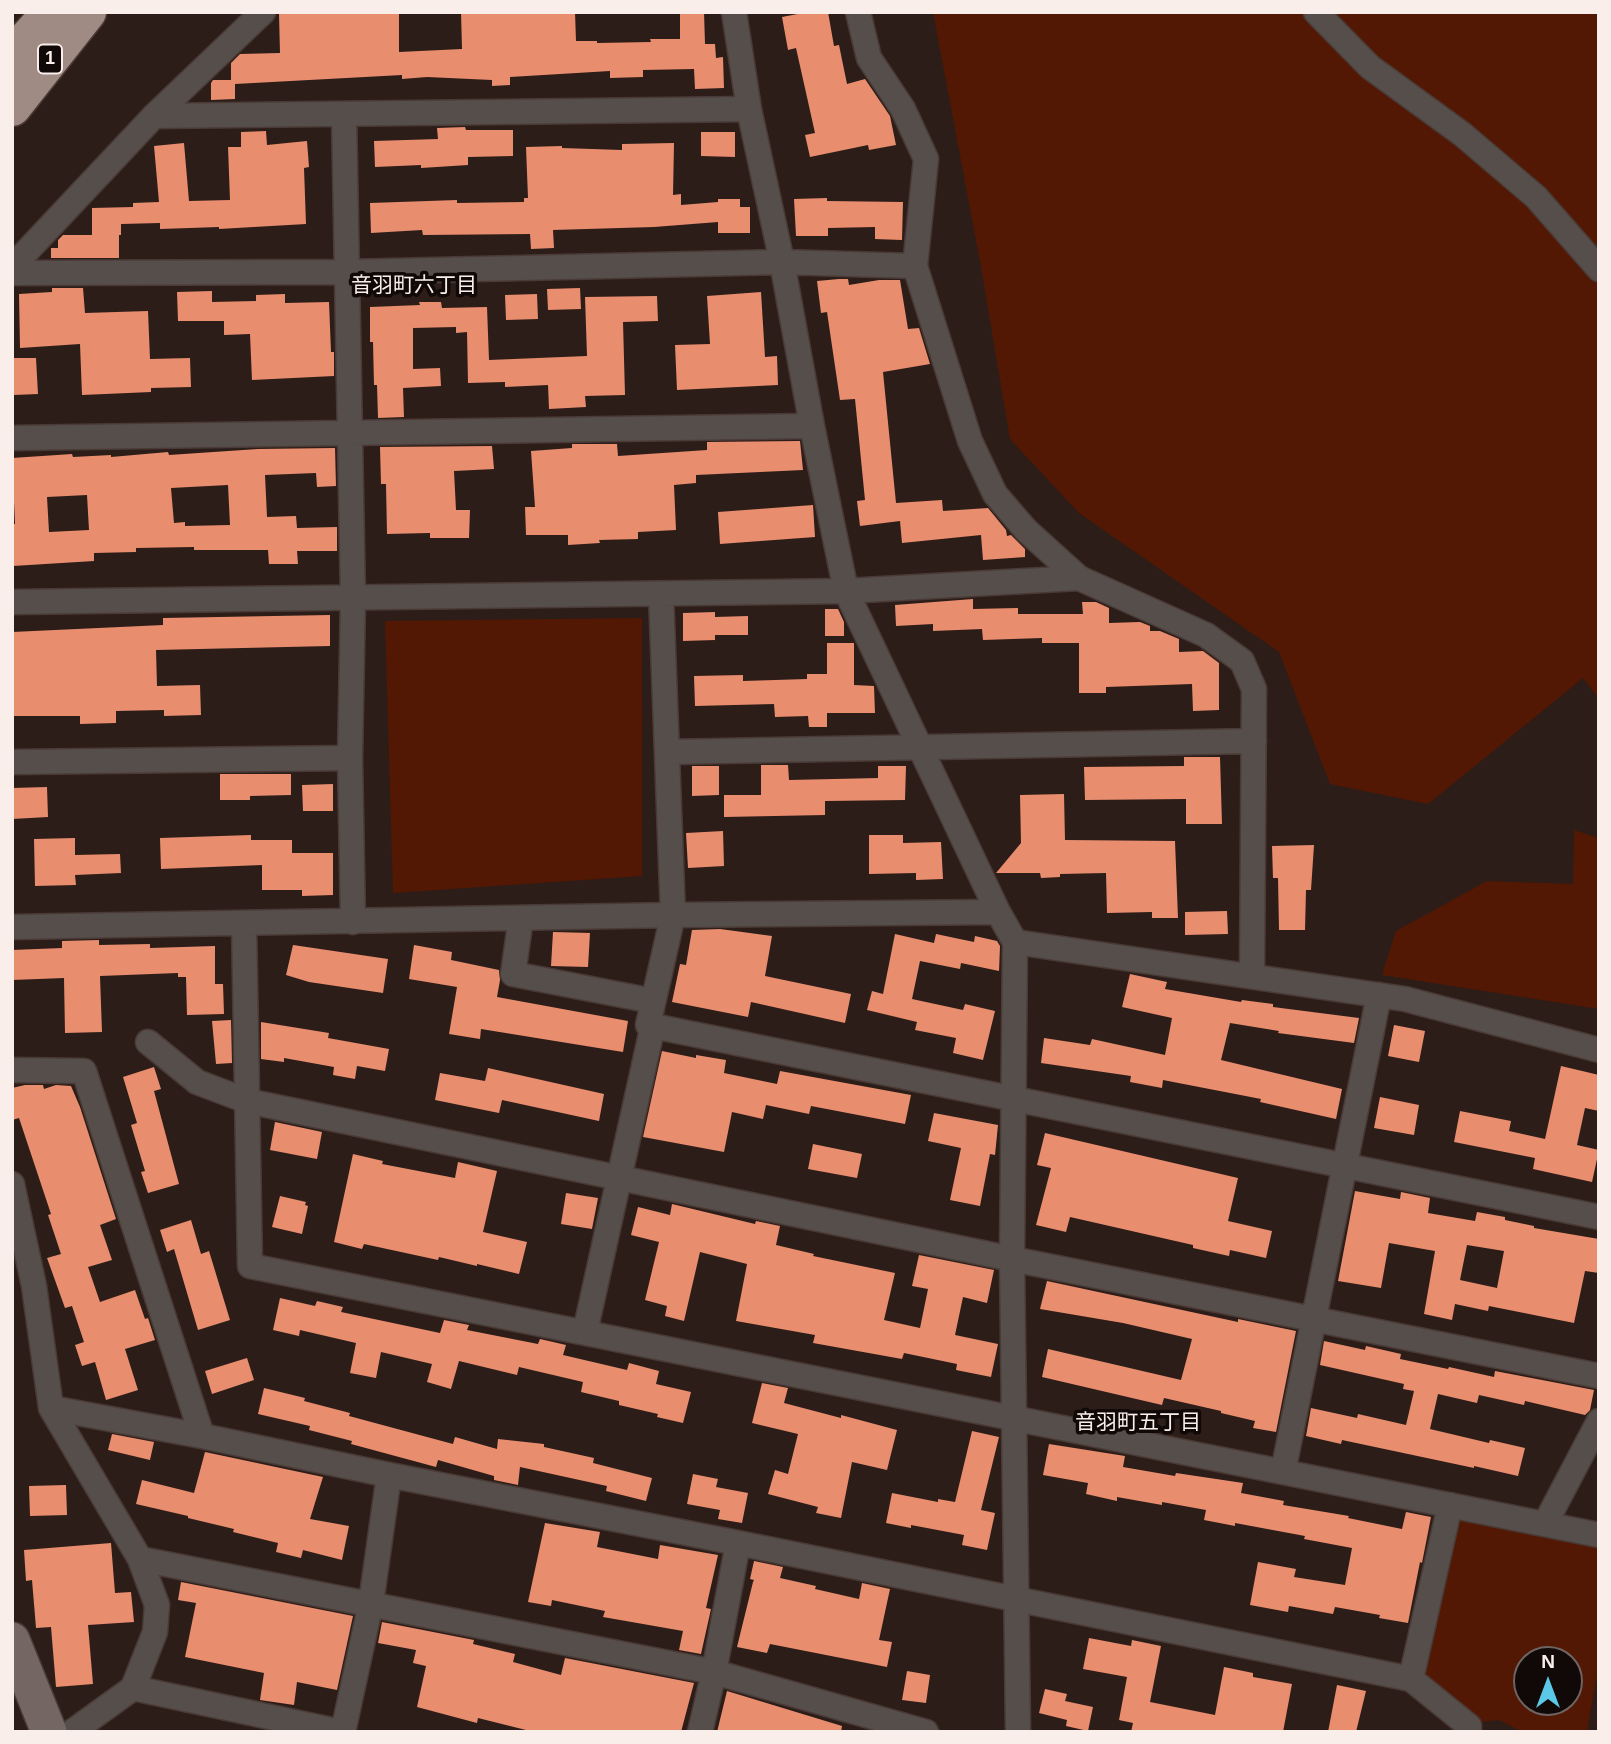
<!DOCTYPE html>
<html>
<head>
<meta charset="utf-8">
<style>
	body { margin:0 }
	#map { position:relative; width:1611px; height:1744px; overflow:hidden; background:#2d1d18; font-family:Arial,sans-serif }
	canvas { display:block }
	.frame { position:absolute; inset:0; border:14px solid #faeeeb; pointer-events:none }
	.north { position:absolute; left:1513px; top:1646px; width:70px; height:70px; box-sizing:border-box; background:#100907; border:2px solid #6e6562; border-radius:50%; rotate:0deg; font-size:19px; font-weight:700; line-height:28px; text-align:center; color:#faeeeb }
	.north::after { content:''; display:block; margin:auto; width:24px; height:32px; background:#5ac8e6; clip-path:polygon(50% 0,100% 100%,50% 72%,0 100%) }
</style>
</head>
<body>
<div id="map">
<canvas width="1611" height="1744"></canvas>
<div class="frame"></div>
<div class="north">N</div>
</div>
<script>
const g = document.querySelector('canvas').getContext('2d');
g.lineJoin = 'round';
function fill(path, color) { g.fillStyle = color; g.fill(path, 'evenodd'); }
const shape = rows => new Path2D(rows.map(r => 'M' + r).join(''));
function strokePath(path, color, width, dash) { g.strokeStyle = color; g.lineWidth = width; g.lineCap = dash ? 'butt' : 'round'; g.setLineDash(dash || []); g.stroke(path); }
function label(font, color, halo, rows, align = 'center') {
  g.font = font + ' Arial,"Noto Sans JP",sans-serif'; g.lineWidth = 7; g.setLineDash([]); g.textBaseline = 'middle'; g.strokeStyle = halo; g.fillStyle = color; for (const [text, x, y, turn = 0] of rows) {
    g.save(); g.translate(x, y); g.rotate((+turn || 0) * Math.PI / 180); g.textAlign = isNaN(turn) ? turn : align; if (halo) g.strokeText(text, 0, 0); g.fillText(text, 0, 0); g.restore();
  }
}
const green = shape([
	[933,12,1599,12,1599,699,1583,678,1428,804,1330,784,1279,652,1079,513,1010,439,981,267],
	[642,618,642,876,393,893,385,621],
	[1574,830,1599,838,1599,1009,1382,975,1396,931,1487,881,1573,884],
	[1459,1515,1599,1544,1599,1663,1587,1732,1522,1732,1499,1720,1481,1722,1422,1679],
	[1527,1660,1569,1660,1569,1702,1527,1702]
]);
const building = shape([
	[311,12,399,12,399,52,462,49,461,12,575,12,576,41,597,41,597,43,651,42,650,39,680,39,680,12,704,12,705,44,715,44,716,58,723,57,724,88,695,89,694,69,643,70,643,77,610,78,610,71,510,77,510,85,492,86,492,80,427,77,402,79,402,75,235,84,235,99,211,100,211,83,213,80,231,80,231,63,240,54,280,53,279,14],
	[808,12,828,12,834,46,839,45,847,84,865,79,890,116,896,145,869,150,868,145,810,157,805,135,815,133,796,48,788,50,782,17],
	[465,127,466,130,513,130,513,156,468,157,468,165,421,168,421,165,375,167,374,141,438,139,437,128],
	[266,131,267,145,307,141,309,167,304,168,306,224,219,229,219,227,160,229,160,223,121,224,121,235,119,235,119,258,51,258,51,248,58,248,58,240,63,235,92,235,92,208,133,207,133,203,159,202,154,146,184,143,189,201,230,200,228,147,241,147,241,132],
	[701,132,735,132,735,157,701,156],
	[674,143,673,195,681,194,681,205,718,202,718,199,740,199,740,207,750,207,750,233,718,233,718,222,654,227,553,230,554,248,531,249,530,234,423,235,422,230,371,233,370,203,457,200,457,203,524,202,524,198,528,198,526,147,562,146,562,148,622,150,622,144],
	[827,198,827,201,903,202,902,240,875,239,875,227,828,228,828,236,796,236,794,199],
	[839,279,848,279,849,285,879,280,900,280,908,329,919,328,930,364,883,372,896,503,942,500,943,511,988,508,1006,530,1007,536,1011,535,1025,549,1025,557,983,560,981,535,902,543,900,521,860,526,857,501,865,500,855,399,840,400,827,312,821,313,817,281],
	[52,288,83,288,85,313,148,311,150,359,190,358,191,387,151,388,151,392,82,395,80,344,20,348,19,294,52,292],
	[580,288,581,309,548,310,547,289],
	[212,291,212,302,256,301,256,295,285,294,285,303,329,302,331,352,334,352,334,376,252,380,250,334,224,335,224,321,178,321,177,292],
	[761,292,765,357,777,356,778,385,677,390,675,345,710,344,707,296],
	[537,294,538,319,506,320,505,295],
	[657,296,658,321,623,322,625,395,585,396,586,407,549,409,548,385,505,387,505,382,468,383,467,332,456,333,456,327,413,328,413,369,440,368,441,386,403,388,404,417,378,418,377,385,374,385,373,342,370,342,370,307,420,305,419,302,441,302,442,308,487,307,489,360,587,356,585,297],
	[13,358,36,358,38,394,14,395],
	[800,441,803,470,696,475,696,483,674,485,676,530,638,532,638,539,599,540,600,543,568,545,568,535,526,535,525,507,535,507,531,451,572,448,572,444,617,444,618,456,707,450,707,442],
	[492,446,494,469,454,471,456,510,470,510,469,538,430,538,430,533,387,534,386,484,381,484,380,447],
	[335,448,336,486,317,487,316,473,265,475,267,517,296,516,297,528,337,527,337,551,297,551,298,564,269,564,268,550,194,550,194,547,136,548,136,552,94,553,94,561,13,566,12,524,15,524,12,458,72,454,73,457,111,455,111,457,168,452,169,455,258,449],
	[228,485,230,525,185,526,185,522,174,523,171,488],
	[87,495,89,530,49,532,47,497],
	[813,505,815,537,720,544,718,512],
	[973,599,973,609,1018,608,1018,614,1083,614,1082,602,1096,602,1109,608,1109,623,1140,622,1150,626,1150,631,1160,631,1179,639,1179,652,1203,651,1219,663,1219,710,1193,711,1192,684,1106,687,1106,693,1079,693,1079,643,1042,643,1042,638,983,640,982,629,933,631,933,624,896,626,895,605],
	[825,609,838,609,844,622,844,636,825,636],
	[715,612,715,617,748,616,748,635,715,635,715,640,683,641,683,613],
	[330,615,330,646,156,650,157,686,200,685,201,715,164,716,164,710,116,711,116,723,80,724,80,716,12,716,12,632,163,625,163,618],
	[827,643,854,643,854,685,874,686,875,713,827,713,827,727,809,727,808,716,775,717,774,704,695,706,694,676,743,675,743,681,807,679,807,674,827,674],
	[1184,757,1220,757,1222,824,1186,824,1186,799,1085,800,1084,767,1184,766],
	[761,765,788,765,789,780,878,778,878,766,906,766,905,800,825,801,825,815,724,817,724,795,761,795],
	[692,766,719,766,719,795,692,796],
	[220,774,291,774,291,795,250,796,250,800,220,800],
	[333,784,333,811,303,811,302,785],
	[47,787,48,817,12,819,12,788],
	[1064,794,1065,840,1175,841,1178,918,1152,918,1152,912,1107,913,1106,873,1060,874,1060,877,1041,878,1040,873,996,873,1021,843,1020,795],
	[723,831,724,866,688,868,686,833],
	[251,835,251,840,292,840,292,853,333,853,333,895,302,896,302,890,262,890,262,865,161,869,160,838],
	[869,835,903,835,903,843,941,842,943,879,916,880,916,873,869,874],
	[75,838,75,855,120,854,121,873,75,875,76,885,35,886,34,839],
	[1314,845,1311,890,1306,890,1305,930,1279,930,1278,878,1273,878,1272,846],
	[1227,911,1228,934,1185,935,1185,912],
	[720,929,772,936,765,976,851,994,845,1023,751,1002,748,1017,672,1002,680,964,686,965,692,930],
	[553,932,590,933,588,967,551,966],
	[895,934,934,943,936,934,974,942,975,936,997,941,1000,946,999,971,961,963,960,969,920,961,912,999,963,1010,965,1004,995,1011,983,1060,953,1053,956,1038,915,1030,917,1022,867,1010,872,991,883,994],
	[99,940,99,945,150,944,150,948,215,946,215,984,223,984,224,1014,187,1015,186,977,178,977,178,973,100,976,102,1032,65,1033,64,978,12,980,12,950,62,948,62,941],
	[293,945,388,959,383,993,309,982,286,975],
	[414,945,452,952,451,960,499,970,500,980,497,997,628,1021,623,1052,481,1029,480,1039,449,1034,457,987,409,979],
	[1130,974,1167,982,1165,989,1241,1002,1242,1000,1273,1004,1273,1007,1359,1018,1354,1043,1278,1033,1279,1031,1230,1023,1221,1060,1342,1089,1336,1119,1260,1102,1261,1099,1163,1080,1162,1088,1130,1082,1131,1076,1041,1063,1044,1038,1090,1045,1092,1039,1165,1055,1172,1018,1122,1007],
	[231,1020,232,1063,216,1064,212,1021],
	[261,1022,329,1033,328,1038,389,1049,385,1071,357,1066,355,1079,333,1075,334,1067,284,1058,284,1062,261,1059],
	[1394,1025,1425,1031,1419,1062,1388,1056],
	[662,1051,696,1058,696,1055,726,1060,724,1073,777,1084,780,1071,911,1095,905,1124,811,1106,809,1114,766,1105,763,1119,732,1112,724,1152,643,1137],
	[1561,1066,1599,1075,1599,1111,1585,1108,1577,1145,1599,1150,1592,1182,1533,1169,1535,1158,1454,1142,1460,1111,1511,1121,1509,1131,1545,1139],
	[154,1067,161,1089,154,1091,179,1184,148,1193,141,1172,145,1171,131,1125,137,1123,123,1077],
	[488,1068,604,1094,599,1121,502,1100,499,1113,435,1100,440,1073,485,1081],
	[25,1085,43,1085,44,1089,56,1085,71,1086,80,1107,116,1219,100,1225,112,1260,88,1267,100,1302,135,1290,145,1319,148,1318,155,1340,125,1349,138,1390,106,1400,95,1362,82,1366,75,1345,84,1342,72,1306,65,1308,47,1258,61,1254,48,1215,51,1214,19,1118,12,1120,12,1088],
	[1380,1097,1419,1105,1414,1135,1374,1128],
	[934,1113,998,1125,995,1155,990,1154,980,1206,950,1200,961,1148,928,1141],
	[275,1122,322,1132,317,1159,270,1150],
	[1045,1133,1238,1178,1228,1221,1272,1231,1266,1258,1230,1250,1229,1256,1193,1248,1193,1245,1070,1217,1066,1232,1036,1225,1051,1168,1037,1165],
	[813,1144,862,1154,857,1178,808,1169],
	[353,1154,383,1161,382,1164,455,1178,458,1162,497,1171,483,1232,527,1242,519,1274,477,1264,477,1266,439,1257,438,1260,364,1244,362,1249,334,1242],
	[1355,1191,1400,1199,1401,1192,1430,1198,1428,1213,1475,1221,1477,1212,1505,1217,1505,1220,1534,1226,1534,1228,1599,1239,1599,1273,1585,1271,1574,1323,1489,1306,1488,1311,1455,1304,1452,1320,1424,1314,1435,1251,1389,1243,1381,1288,1338,1281],
	[1467,1245,1504,1251,1497,1288,1460,1280],
	[566,1193,598,1198,592,1229,561,1224],
	[280,1196,306,1202,305,1205,308,1206,302,1234,272,1227],
	[672,1204,755,1224,756,1221,780,1226,776,1245,814,1254,813,1256,895,1273,884,1320,920,1328,928,1289,912,1286,919,1255,994,1270,987,1303,963,1297,955,1335,998,1344,991,1377,956,1370,957,1364,904,1353,902,1359,813,1343,815,1335,736,1321,747,1264,700,1252,684,1321,665,1316,667,1306,645,1300,659,1242,631,1235,638,1207,670,1215],
	[191,1220,201,1254,209,1251,230,1320,198,1330,174,1249,167,1252,160,1230],
	[1047,1281,1238,1322,1238,1319,1296,1331,1276,1432,1253,1428,1255,1421,1221,1413,1221,1411,1164,1398,1162,1405,1042,1377,1048,1349,1181,1380,1192,1339,1123,1323,1040,1309],
	[280,1298,315,1306,317,1301,343,1307,341,1312,440,1333,444,1320,469,1325,467,1330,538,1344,540,1339,566,1345,563,1355,627,1370,629,1363,659,1371,656,1384,691,1392,683,1423,657,1417,658,1414,619,1405,619,1401,581,1392,583,1382,519,1367,517,1375,459,1361,451,1389,427,1382,432,1364,381,1352,376,1378,350,1373,356,1343,300,1330,299,1336,273,1330],
	[1324,1341,1365,1350,1366,1346,1401,1354,1400,1359,1448,1369,1449,1367,1494,1377,1495,1371,1594,1390,1590,1410,1585,1415,1525,1401,1524,1405,1479,1395,1477,1403,1438,1394,1430,1429,1489,1443,1490,1440,1525,1448,1518,1476,1474,1466,1474,1468,1342,1440,1341,1444,1306,1436,1311,1408,1357,1418,1358,1414,1406,1425,1414,1391,1403,1389,1404,1384,1320,1365],
	[247,1358,254,1380,212,1394,205,1371],
	[762,1383,788,1388,784,1403,841,1418,841,1415,897,1430,887,1470,852,1462,841,1518,816,1513,818,1507,768,1494,775,1470,788,1474,798,1434,752,1423],
	[264,1388,305,1398,304,1401,350,1413,349,1416,453,1444,455,1437,497,1449,498,1439,544,1444,544,1447,594,1458,593,1463,652,1478,646,1501,606,1491,607,1486,520,1467,518,1485,494,1480,494,1476,438,1460,436,1467,351,1444,352,1441,309,1430,310,1426,258,1414],
	[972,1431,999,1437,981,1510,995,1513,987,1550,962,1545,964,1535,911,1525,911,1528,886,1523,892,1493,938,1502,938,1499,955,1502],
	[112,1434,154,1442,150,1460,108,1450],
	[1049,1444,1125,1456,1123,1467,1175,1476,1176,1473,1243,1483,1241,1493,1284,1501,1283,1505,1349,1516,1348,1518,1402,1529,1406,1512,1431,1517,1422,1563,1420,1562,1408,1623,1379,1618,1380,1615,1335,1607,1333,1614,1289,1606,1288,1612,1250,1605,1258,1562,1296,1569,1294,1577,1345,1585,1352,1548,1304,1539,1305,1536,1235,1523,1235,1526,1204,1520,1206,1510,1162,1502,1162,1505,1117,1497,1117,1501,1086,1494,1088,1483,1043,1475],
	[205,1452,323,1477,310,1519,349,1526,342,1560,303,1550,301,1558,276,1552,278,1543,233,1532,234,1529,188,1518,188,1516,136,1504,142,1480,194,1493],
	[693,1474,718,1479,716,1487,748,1493,742,1523,718,1519,720,1510,687,1504],
	[66,1485,67,1515,30,1516,29,1486],
	[545,1523,600,1532,597,1547,658,1559,660,1545,718,1555,706,1608,711,1609,701,1654,679,1650,683,1631,603,1617,605,1611,552,1600,551,1606,528,1602],
	[111,1543,115,1593,131,1592,134,1622,88,1625,93,1684,56,1687,51,1627,36,1628,32,1580,26,1581,24,1550],
	[754,1561,783,1567,780,1578,816,1586,815,1589,859,1599,862,1583,890,1589,879,1640,892,1642,887,1667,770,1644,767,1653,737,1647,753,1582,754,1580,750,1579],
	[181,1582,353,1616,337,1690,297,1682,294,1705,260,1700,264,1673,185,1657,196,1603,178,1600],
	[382,1622,474,1640,473,1644,515,1654,513,1662,561,1675,565,1658,694,1683,681,1732,534,1732,478,1718,477,1723,417,1707,426,1666,413,1663,416,1650,378,1643],
	[1089,1638,1131,1646,1132,1640,1161,1646,1150,1702,1215,1715,1224,1667,1253,1673,1253,1677,1292,1684,1283,1732,1131,1732,1133,1723,1119,1720,1127,1677,1083,1669],
	[907,1671,930,1675,926,1703,902,1700],
	[1337,1685,1366,1691,1356,1732,1328,1732],
	[1045,1689,1067,1694,1065,1701,1093,1707,1088,1731,1066,1726,1067,1720,1039,1713],
	[727,1691,842,1726,841,1732,717,1732]
]);
const street = shape([
	[734,12,749,109,782,262,812,426,846,591,998,912,1015,942,1012,1259,1018,1732],
	[858,12,869,58,903,109,926,159,915,266,970,441,995,494,1026,530,1079,578,1206,635,1242,661,1254,689,1252,976],
	[1316,12,1370,67,1462,134,1536,197,1599,269],
	[344,114,353,598,350,758],
	[154,116,749,109],
	[12,267,154,116,263,12],
	[12,273,347,272,782,262,915,266],
	[12,438,812,426],
	[661,594,673,915,648,1025,1599,1217],
	[12,602,846,591,1079,578],
	[667,752,1254,741],
	[12,762,350,758,353,922],
	[521,918,513,974,653,1001],
	[244,923,250,1266,1599,1535],
	[12,927,673,915,998,912],
	[1015,942,1405,999,1599,1050],
	[148,1042,197,1082,247,1101,1012,1259,1599,1376],
	[12,1070,84,1071,202,1436],
	[12,1184,34,1286,51,1408,140,1559,157,1605,155,1632,133,1688,72,1732],
	[585,1332,653,1025],
	[51,1408,202,1436,389,1475,738,1543,1411,1679,1469,1726,1469,1732],
	[1283,1472,1379,995],
	[1545,1524,1599,1421],
	[140,1559,714,1672,926,1732],
	[1411,1679,1450,1505],
	[133,1688,341,1732],
	[343,1732,371,1603,389,1475],
	[700,1732,714,1672,738,1543]
]);
const secondary = shape([
	[12,1640,49,1732]
]);
const highway = shape([
	[12,56,52,12],
	[12,107,87,12]
]);
const shields = [
	[50,59,24]
];
const shieldNames = [
	["1",50,59]
];
const neighbourhoodNames = [
	["音羽町六丁目",414,286],
	["音羽町五丁目",1138,1423]
];
fill(green, '#521803');
fill(building, '#e98d6f');
strokePath(street, '#4a3a36', 27);
strokePath(secondary, '#4a3a36', 38);
strokePath(highway, '#4a3a36', 41);
strokePath(street, '#564e4b', 24);
strokePath(secondary, '#746662', 35);
strokePath(highway, '#9f8b84', 38);
for (const [x, y, w] of shields) { const box = new Path2D(); box.roundRect(x - w / 2, y - 14.5, w, 29, 5); g.fillStyle = '#100907'; g.fill(box); strokePath(box, '#faeeeb', 2); }
label('bold 18px', '#faeeeb', null, shieldNames);
label('21px', '#faeeeb', '#100907', neighbourhoodNames);
</script>
</body>
</html>
